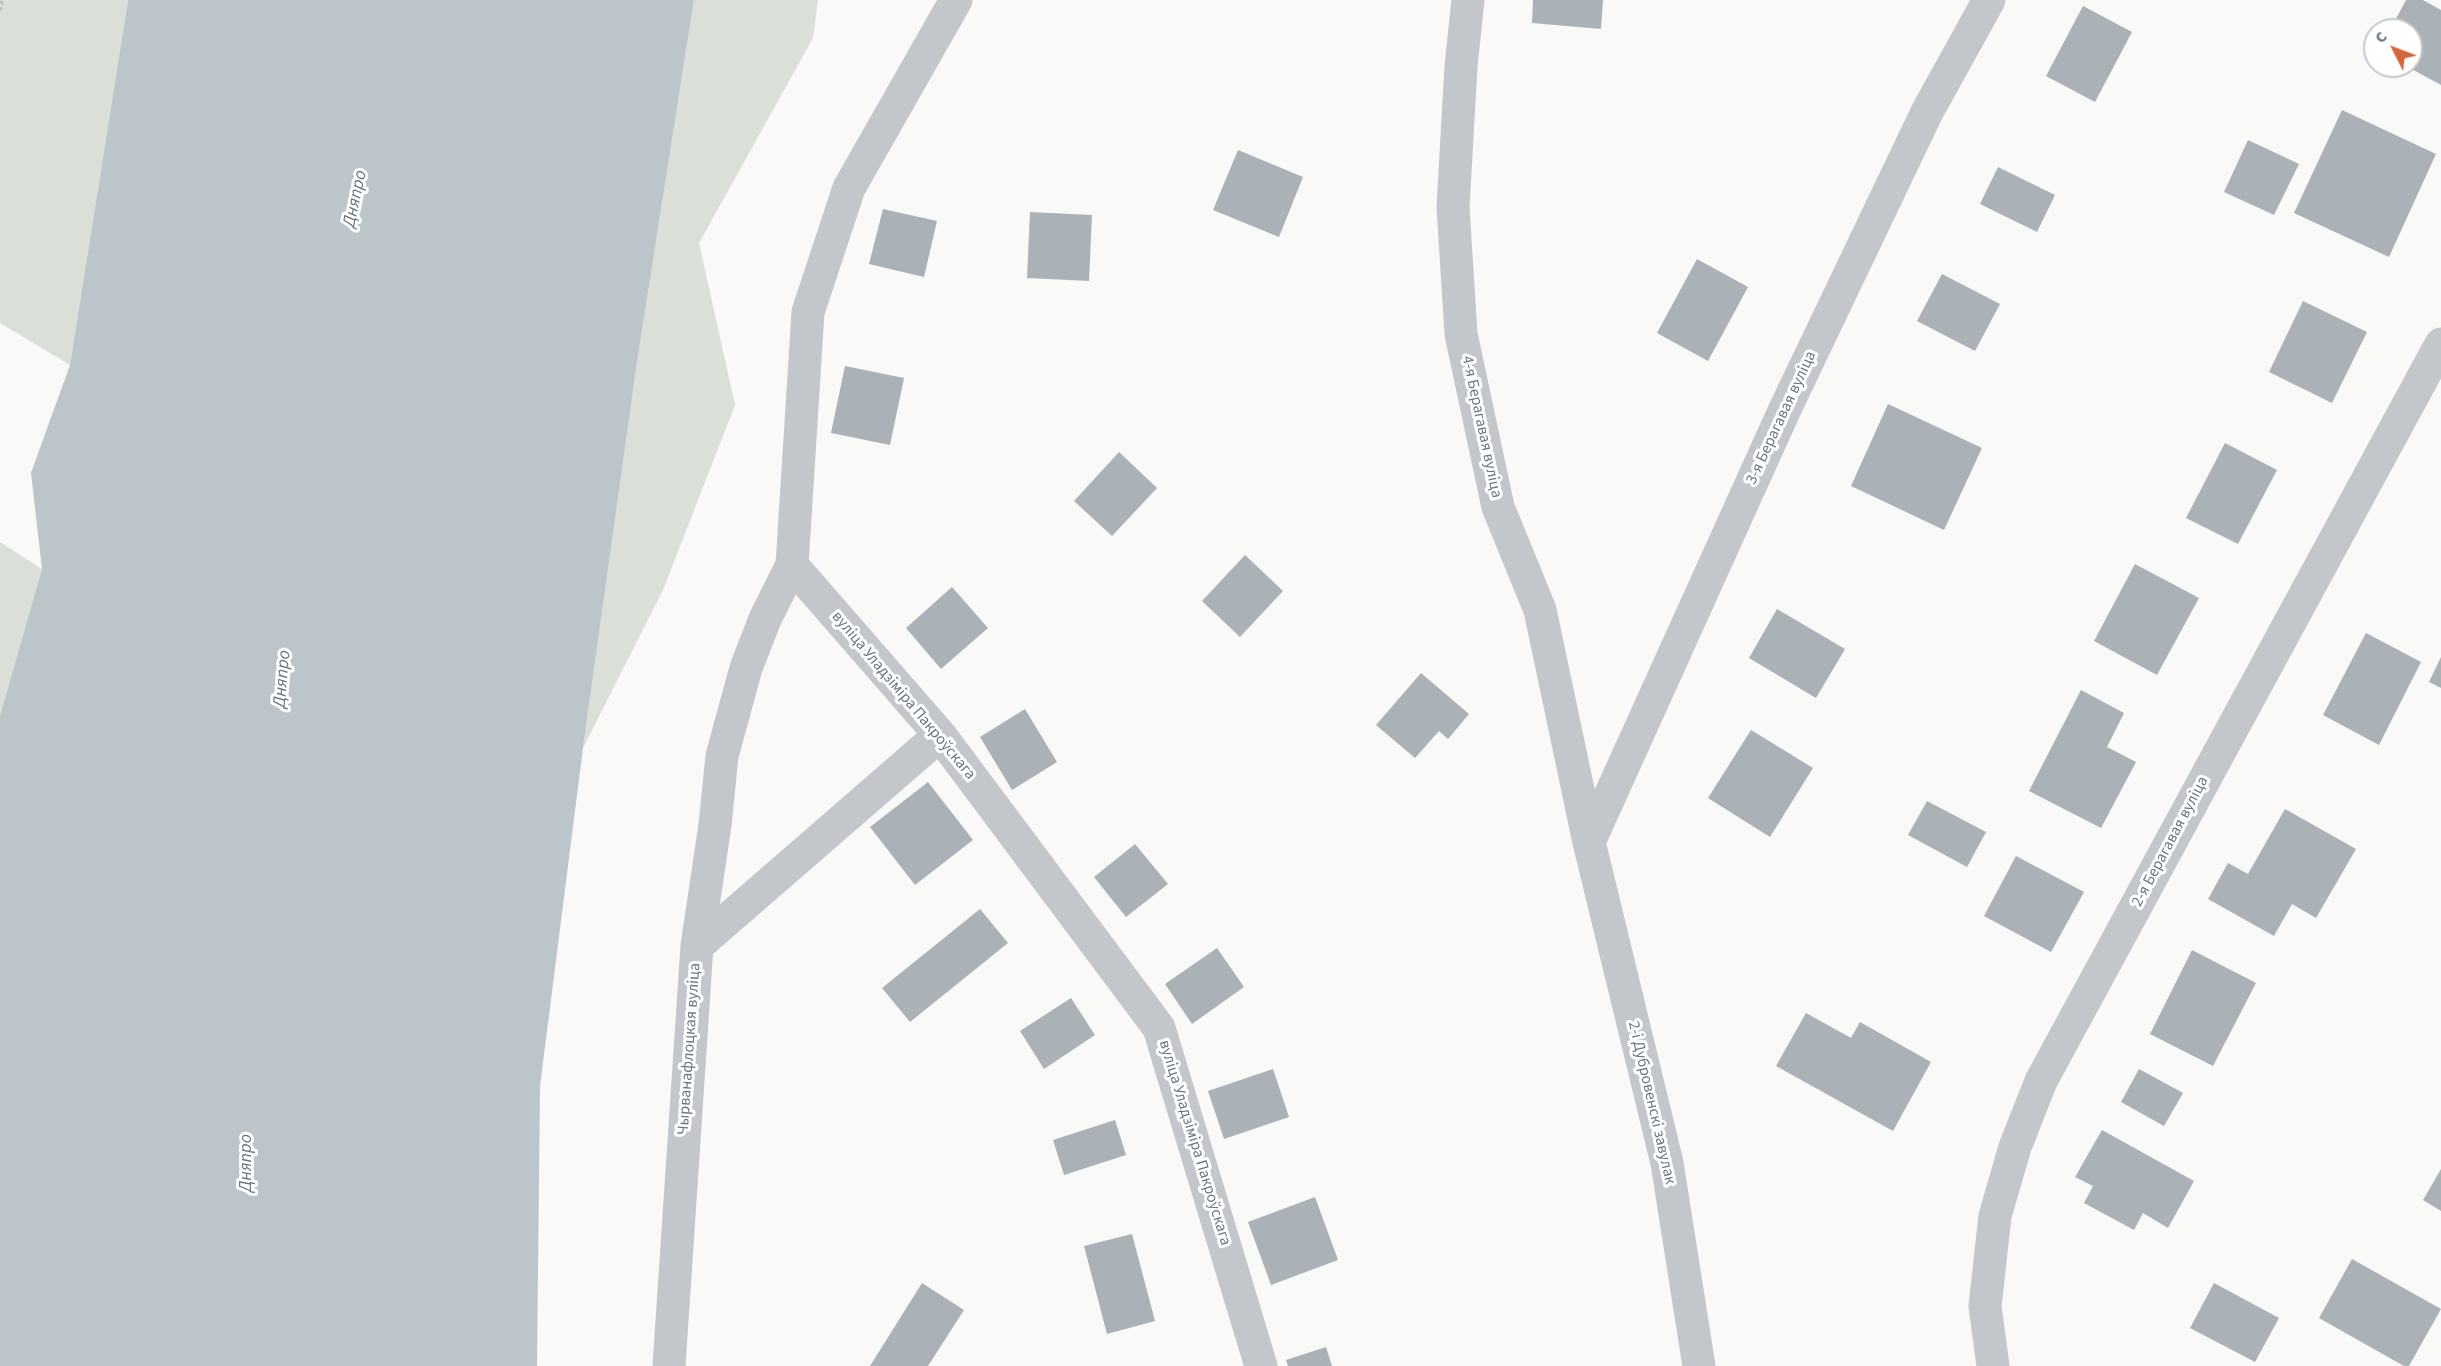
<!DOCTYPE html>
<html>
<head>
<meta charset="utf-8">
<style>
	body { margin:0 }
	#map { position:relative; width:2441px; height:1366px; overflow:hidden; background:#f9f9f7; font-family:"Source Sans 3",sans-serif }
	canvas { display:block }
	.north { position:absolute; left:2363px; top:18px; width:60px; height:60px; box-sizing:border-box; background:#fff; border:2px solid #c3c9ce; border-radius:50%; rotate:312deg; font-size:16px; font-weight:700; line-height:24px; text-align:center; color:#6a7885 }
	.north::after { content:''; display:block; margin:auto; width:21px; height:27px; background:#d5653b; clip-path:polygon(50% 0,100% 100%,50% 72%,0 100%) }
</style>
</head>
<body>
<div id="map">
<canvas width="2441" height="1366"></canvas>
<div class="north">С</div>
</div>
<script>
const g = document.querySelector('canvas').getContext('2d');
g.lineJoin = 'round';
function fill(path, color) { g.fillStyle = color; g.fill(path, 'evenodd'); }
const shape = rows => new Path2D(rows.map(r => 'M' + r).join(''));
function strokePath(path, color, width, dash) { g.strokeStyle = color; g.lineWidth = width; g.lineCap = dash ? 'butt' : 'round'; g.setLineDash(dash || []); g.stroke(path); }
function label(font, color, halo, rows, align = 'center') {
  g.font = font + ' "Source Sans 3",sans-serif'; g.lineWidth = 6; g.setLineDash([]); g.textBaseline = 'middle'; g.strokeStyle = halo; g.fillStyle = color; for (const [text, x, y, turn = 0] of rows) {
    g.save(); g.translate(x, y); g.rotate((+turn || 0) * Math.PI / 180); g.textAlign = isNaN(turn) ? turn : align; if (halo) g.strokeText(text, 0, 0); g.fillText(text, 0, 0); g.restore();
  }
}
const green = shape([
	[0,0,128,0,70,365,0,323],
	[694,0,818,0,813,38,699,243,735,405,663,590,583,748,637,362],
	[0,542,42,569,0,716]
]);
const water = shape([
	[128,0,694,0,637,362,583,748,540,1086,537,1366,0,1366,0,716,42,569,31,473,70,365]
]);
const building = shape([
	[1533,0,1603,0,1601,29,1532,23],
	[2406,0,2423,0,2441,10,2441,85,2406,66,2411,66,2411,30,2390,30],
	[2083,6,2132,32,2095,102,2046,76],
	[2342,110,2436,154,2389,257,2294,213],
	[2248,140,2299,164,2274,215,2224,192],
	[1238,150,1303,177,1279,237,1213,210],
	[1998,167,2055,195,2037,232,1980,204],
	[883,209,937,221,924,277,869,264],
	[1030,212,1092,215,1089,281,1027,278],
	[1697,259,1748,287,1708,361,1657,333],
	[1942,274,2000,304,1975,351,1917,321],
	[2303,301,2367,332,2332,403,2269,372],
	[845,366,904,378,890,445,831,433],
	[1888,404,1982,448,1944,530,1851,486],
	[2225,443,2277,470,2238,544,2186,518],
	[1119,452,1157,488,1112,536,1074,501],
	[1245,555,1283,591,1240,637,1202,601],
	[2135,564,2199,598,2157,675,2094,641],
	[952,587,988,628,941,669,906,628],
	[1777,609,1845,649,1816,698,1749,658],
	[2366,633,2421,662,2379,745,2323,715],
	[2441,657,2441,688,2429,682],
	[1421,673,1469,714,1448,739,1439,731,1415,758,1376,725],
	[2081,690,2124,713,2107,747,2136,762,2101,828,2029,791],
	[1025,709,1057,762,1012,790,980,737],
	[1751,730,1813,768,1770,837,1708,798],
	[928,782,973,840,915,885,870,827],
	[1927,801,1986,832,1967,867,1908,835],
	[2285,809,2356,849,2316,918,2292,904,2274,936,2208,899,2228,863,2248,874],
	[1135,844,1168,884,1126,917,1094,877],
	[2016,856,2084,892,2051,952,1984,916],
	[980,909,1008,943,910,1022,882,988],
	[1217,948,1244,987,1192,1024,1165,984],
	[2192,950,2256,983,2213,1066,2150,1034],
	[1071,998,1095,1035,1044,1069,1020,1031],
	[1806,1013,1851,1038,1860,1022,1931,1062,1893,1131,1776,1066],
	[1273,1069,1289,1117,1224,1139,1208,1091],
	[2139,1069,2183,1093,2164,1126,2121,1102],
	[1115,1120,1126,1155,1064,1175,1053,1140],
	[2102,1130,2194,1181,2168,1228,2143,1213,2134,1230,2084,1203,2093,1186,2075,1177],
	[2441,1169,2441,1211,2423,1200],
	[1315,1197,1338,1260,1271,1285,1248,1222],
	[1132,1234,1155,1321,1107,1334,1084,1246],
	[2352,1259,2441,1309,2409,1366,2404,1366,2319,1318],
	[922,1283,964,1310,928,1366,870,1366],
	[2214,1283,2279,1318,2255,1362,2190,1328],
	[1326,1347,1332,1366,1288,1366,1286,1360]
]);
const path = shape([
	[0,10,2,0]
]);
const minor = shape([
	[956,0,849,188,808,312,792,565,940,735,1159,1028,1261,1366],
	[1468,0,1461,66,1453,207,1461,334,1498,507,1540,610,1589,842,1667,1163,1699,1366],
	[1589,842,1785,409,1927,112,1989,0],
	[697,946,715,825,722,756,746,668,765,619,792,565],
	[669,1366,697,946,940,735],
	[1993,1366,1985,1306,1995,1216,2015,1147,2041,1081,2441,344]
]);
const streetNames = [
	["3-я Берагавая вуліца",1782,418,-65],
	["4-я Берагавая вуліца",1481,427,78],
	["вуліца Уладзіміра Пакроўскага",903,696,50],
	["2-я Берагавая вуліца",2171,842,-62],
	["Чырванафлоцкая вуліца",690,1049,-86],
	["2-і Дубровенскі завулак",1651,1103,77],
	["вуліца Уладзіміра Пакроўскага",1194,1143,73]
];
const waterNames = [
	["Дняпро",356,199,-78],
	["Дняпро",283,679,-85],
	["Дняпро",247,1163,-90]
];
fill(green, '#dadfd8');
fill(water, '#bcc5ca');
fill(building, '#aab1b7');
strokePath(path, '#bdbfc2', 4, [3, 3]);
strokePath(minor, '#c3c6ca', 33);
label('16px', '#6a7885', '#fff', streetNames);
label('italic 18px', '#677880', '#fff', waterNames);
</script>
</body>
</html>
